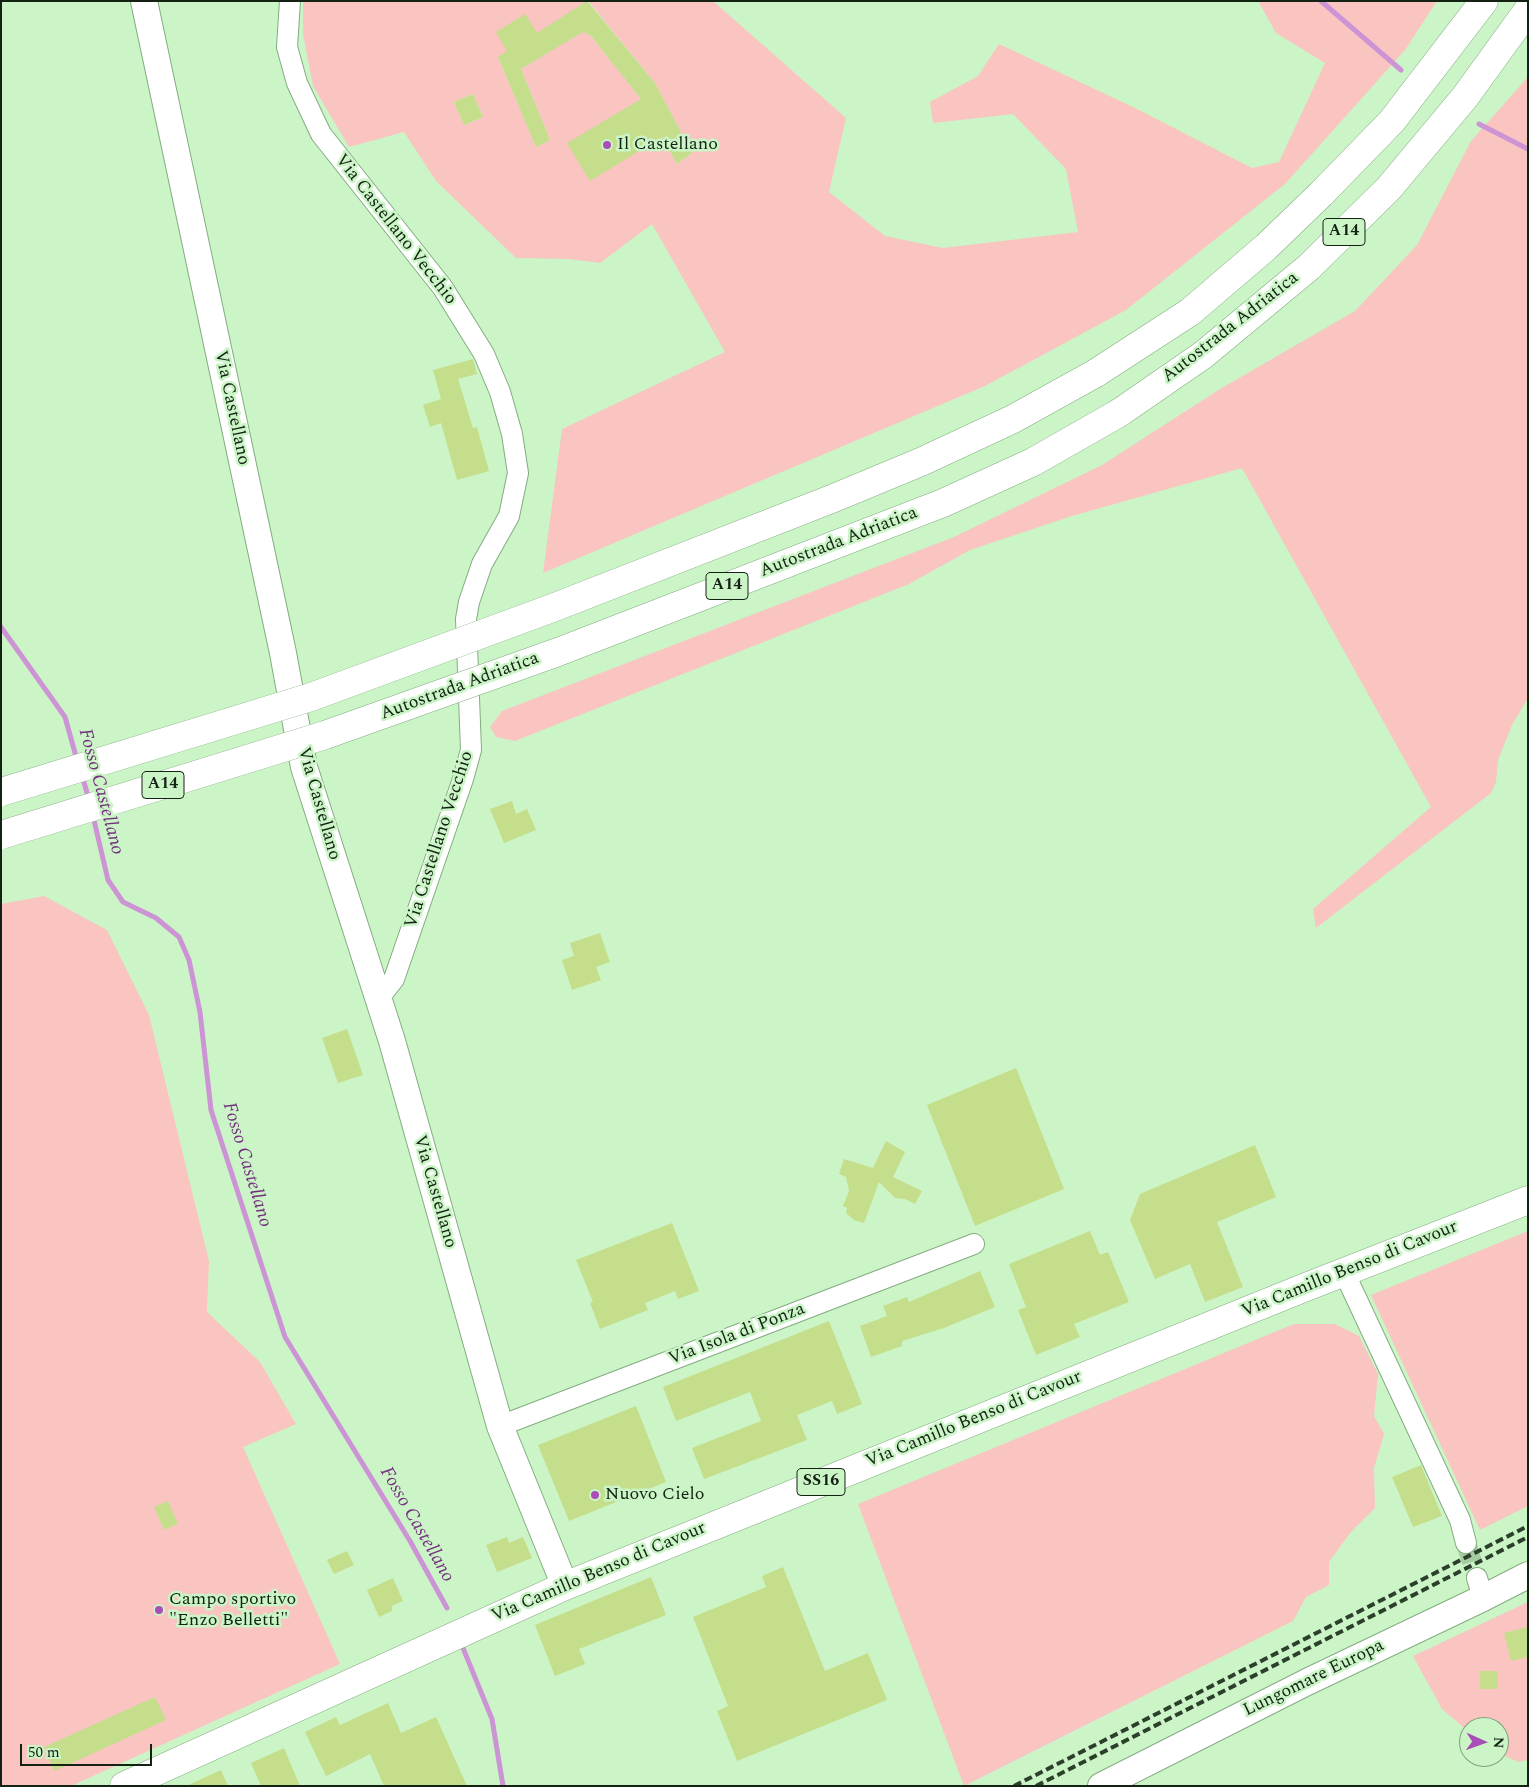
<!DOCTYPE html>
<html>
<head>
<meta charset="utf-8">
<style>
	body { margin:0 }
	#map { position:relative; width:1529px; height:1787px; overflow:hidden; background:#cbf5c7; font-family:Spectral,serif }
	canvas { display:block }
	.frame { position:absolute; inset:0; border:2px solid #132212; pointer-events:none }
	.north { position:absolute; left:1459px; top:1717px; width:50px; height:50px; box-sizing:border-box; background:#cbf5c7; border:1px solid #81a17f; border-radius:50%; rotate:92deg; font-size:14px; font-weight:700; line-height:20px; text-align:center; color:#132212 }
	.north::after { content:''; display:block; margin:auto; width:18px; height:22px; background:#a94db7; clip-path:polygon(50% 0,100% 100%,50% 72%,0 100%) }
	.scale { position:absolute; left:20px; top:1744px; width:132px; height:22px; box-sizing:border-box; border:2px solid #132212; border-top:0; padding-left:6px; font-size:15px; line-height:18px; white-space:nowrap; color:#132212; -webkit-text-stroke:4px #cbf5c7; paint-order:stroke }
</style>
</head>
<body>
<div id="map">
<canvas width="1529" height="1787"></canvas>
<div class="frame"></div>
<div class="north">N</div>
<div class="scale">50 m</div>
</div>
<script>
const g = document.querySelector('canvas').getContext('2d');
g.lineJoin = 'round';
function fill(path, color) { g.fillStyle = color; g.fill(path, 'evenodd'); }
const shape = rows => new Path2D(rows.map(r => 'M' + r).join(''));
function strokePath(path, color, width, dash) { g.strokeStyle = color; g.lineWidth = width; g.lineCap = dash ? 'butt' : 'round'; g.setLineDash(dash || []); g.stroke(path); }
function label(font, color, halo, rows, align = 'center') {
  g.font = font + ' Spectral,serif'; g.lineWidth = 5; g.setLineDash([]); g.textBaseline = 'middle'; g.strokeStyle = halo; g.fillStyle = color; for (const [text, x, y, turn = 0] of rows) {
    g.save(); g.translate(x, y); g.rotate((+turn || 0) * Math.PI / 180); g.textAlign = isNaN(turn) ? turn : align; if (halo) g.strokeText(text, 0, 0); g.fillText(text, 0, 0); g.restore();
  }
}
const green = shape([
	[303,1,713,1,846,118,829,192,885,236,943,248,1078,232,1066,169,1013,114,933,123,930,102,978,76,999,44,1135,108,1252,168,1279,162,1325,63,1276,33,1258,1,1437,1,1405,50,1285,184,1126,310,985,386,543,573,562,429,725,352,652,224,600,263,568,259,516,258,436,181,404,132,349,147,313,86,303,34],
	[588,1,655,83,692,153,677,164,638,95,591,36,583,32],
	[537,33,549,52,521,69,550,140,536,147,498,57],
	[473,94,483,117,464,125,454,102],
	[1528,77,1528,698,1512,725,1498,760,1496,782,1491,793,1316,928,1313,909,1431,807,1242,468,1072,516,970,550,909,584,515,741,496,737,490,727,502,711,954,537,1102,465,1220,389,1355,311,1417,245,1471,141],
	[44,896,107,930,149,1015,209,1261,207,1312,260,1362,296,1424,243,1447,340,1664,71,1786,1,1786,1,904],
	[1528,1231,1528,1506,1480,1530,1371,1295],
	[1294,1324,1335,1324,1359,1336,1378,1374,1374,1416,1384,1434,1374,1468,1375,1508,1350,1533,1329,1562,1329,1585,1306,1597,1293,1621,964,1786,858,1504],
	[1528,1602,1528,1760,1518,1762,1499,1753,1499,1727,1469,1727,1469,1732,1442,1709,1413,1656]
]);
const stream = shape([
	[1321,1,1401,70],
	[1479,124,1528,149],
	[1,627,65,717,77,760],
	[82,775,89,800],
	[93,816,108,880,123,902,156,918,179,937,189,960,200,1012,211,1110,285,1337,410,1541,447,1608],
	[463,1648,492,1719,503,1786]
]);
const building = shape([
	[587,1,655,83,692,153,677,164,662,137,590,181,567,143,641,99,591,36,583,32,521,69,550,140,536,147,498,57,507,51,496,32,525,14,537,33],
	[473,94,483,117,464,125,454,102],
	[473,359,477,374,458,379,473,428,477,427,489,471,457,480,441,423,430,427,423,405,441,399,433,370],
	[512,801,516,814,527,809,536,830,504,843,490,809],
	[600,933,610,962,596,967,601,980,572,990,562,960,574,956,570,943],
	[347,1029,363,1075,338,1083,322,1038],
	[1016,1068,1064,1189,975,1226,927,1105],
	[886,1141,905,1152,893,1177,922,1191,915,1204,905,1199,895,1198,879,1182,864,1223,854,1220,846,1213,847,1208,843,1206,849,1191,846,1177,839,1174,844,1159,873,1168],
	[1255,1145,1276,1197,1217,1222,1243,1287,1205,1302,1190,1264,1155,1279,1130,1220,1140,1194],
	[672,1223,699,1291,678,1299,675,1291,645,1303,648,1310,600,1329,590,1303,593,1302,576,1260],
	[1090,1231,1100,1255,1108,1252,1129,1302,1074,1324,1080,1337,1036,1355,1018,1310,1026,1307,1009,1264],
	[980,1271,995,1307,944,1328,902,1341,902,1346,871,1357,860,1326,887,1316,883,1306,907,1297,909,1302],
	[829,1321,862,1404,837,1414,832,1401,797,1415,807,1440,704,1479,692,1448,761,1421,750,1392,676,1421,663,1387],
	[636,1406,666,1482,569,1521,538,1445],
	[1421,1465,1442,1516,1413,1527,1392,1477],
	[168,1501,178,1524,164,1530,154,1507],
	[507,1537,509,1543,523,1537,532,1558,497,1572,486,1545],
	[347,1551,354,1565,334,1574,327,1560],
	[783,1567,825,1671,868,1653,887,1700,737,1761,717,1711,728,1706,693,1617,766,1587,762,1576],
	[651,1577,666,1615,579,1649,585,1664,555,1676,535,1625],
	[393,1578,403,1601,392,1606,392,1611,379,1617,367,1590],
	[1528,1627,1528,1657,1511,1661,1504,1633],
	[1480,1671,1497,1671,1498,1689,1480,1689],
	[155,1697,166,1720,54,1771,44,1747],
	[388,1703,401,1733,436,1717,467,1786,384,1786,370,1754,326,1776,305,1732,336,1717,340,1725],
	[284,1748,300,1786,261,1786,251,1763],
	[221,1770,228,1786,186,1786]
]);
const minorTunnel = shape([
	[1466,1543,1477,1578]
]);
const minor = shape([
	[290,1,287,47,297,83,321,134,443,288,484,354,500,392,512,434,518,473,509,516,482,564,469,602,466,619,471,750,463,779,394,979,379,998],
	[1344,1272,1460,1520,1466,1543],
	[500,1426,974,1244],
	[1477,1578,1483,1598]
]);
const tertiary = shape([
	[144,1,283,653,304,767,392,1041,500,1426,565,1586],
	[1101,1786,1307,1682,1483,1598,1528,1575]
]);
const primary = shape([
	[124,1786,565,1586,1306,1287,1528,1200]
]);
const motorway = shape([
	[1096,373,1190,312,1266,247,1321,194,1392,121,1484,1],
	[1119,413,1203,355,1309,267,1389,188,1465,97,1528,10]
]);
const rail = shape([
	[1014,1786,1528,1526],
	[1036,1786,1528,1537]
]);
const motorwayBridge = shape([
	[1,792,311,697,555,607,834,498,923,461,1013,419,1096,373],
	[1,835,325,735,558,652,943,503,1033,462,1119,413]
]);
const markers = [
	[607,145,5,"#a94db7"],
	[595,1495,5,"#a94db7"],
	[159,1610,5,"#a94db7"]
];
const shields = [
	[1344,232,42],
	[727,586,42],
	[163,785,42],
	[821,1482,48]
];
const shieldNames = [
	["A14",1344,232],
	["A14",727,586],
	["A14",163,785],
	["SS16",821,1482]
];
const poiNames = [
	["Il Castellano",617,145],
	["Nuovo Cielo",605,1495],
	["Campo sportivo",169,1600],
	["\"Enzo Belletti\"",169,1621]
];
const streetNames = [
	["Via Castellano Vecchio",395,230,52],
	["Autostrada Adriatica",1231,328,-38],
	["Via Castellano",231,408,78],
	["Autostrada Adriatica",839,543,-21],
	["Autostrada Adriatica",460,687,-20],
	["Via Castellano",318,804,74],
	["Via Castellano Vecchio",440,840,-72],
	["Via Castellano",434,1192,74],
	["Via Camillo Benso di Cavour",1350,1270,-22],
	["Via Isola di Ponza",737,1335,-21],
	["Via Camillo Benso di Cavour",974,1420,-22],
	["Via Camillo Benso di Cavour",599,1573,-23],
	["Lungomare Europa",1314,1679,-26]
];
const waterNames = [
	["Fosso Castellano",100,792,75],
	["Fosso Castellano",246,1165,73],
	["Fosso Castellano",416,1525,60]
];
fill(green, '#fac4c1');
strokePath(stream, '#cd94d5', 5);
fill(building, '#c5de8b');
strokePath(minorTunnel, '#a6cba3', 20, [20, 10]);
strokePath(minor, '#84ac81', 22);
strokePath(tertiary, '#84ac81', 28);
strokePath(primary, '#84ac81', 29);
strokePath(motorway, '#84ac81', 29);
strokePath(minor, '#fff', 20);
strokePath(tertiary, '#fff', 26);
strokePath(primary, '#fff', 28);
strokePath(motorway, '#fff', 28);
strokePath(rail, '#2c3f2b', 4, [8, 4]);
strokePath(motorwayBridge, '#84ac81', 29, []);
strokePath(motorwayBridge, '#fff', 28);
for (const [x, y, r, color] of markers) { const dot = new Path2D(); dot.arc(x, y, r, 0, 2 * Math.PI); g.fillStyle = color; g.fill(dot); strokePath(dot, '#cbf5c7', 2); }
for (const [x, y, w] of shields) { const box = new Path2D(); box.roundRect(x - w / 2, y - 13.5, w, 27, 4); g.fillStyle = '#cbf5c7'; g.fill(box); strokePath(box, '#132212', 1); }
label('bold 16px', '#132212', null, shieldNames);
label('18px', '#132212', '#cbf5c7', poiNames, 'left');
label('18px', '#132212', '#cbf5c7', streetNames);
label('italic 19px', '#74307e', '#cbf5c7', waterNames);
</script>
</body>
</html>
